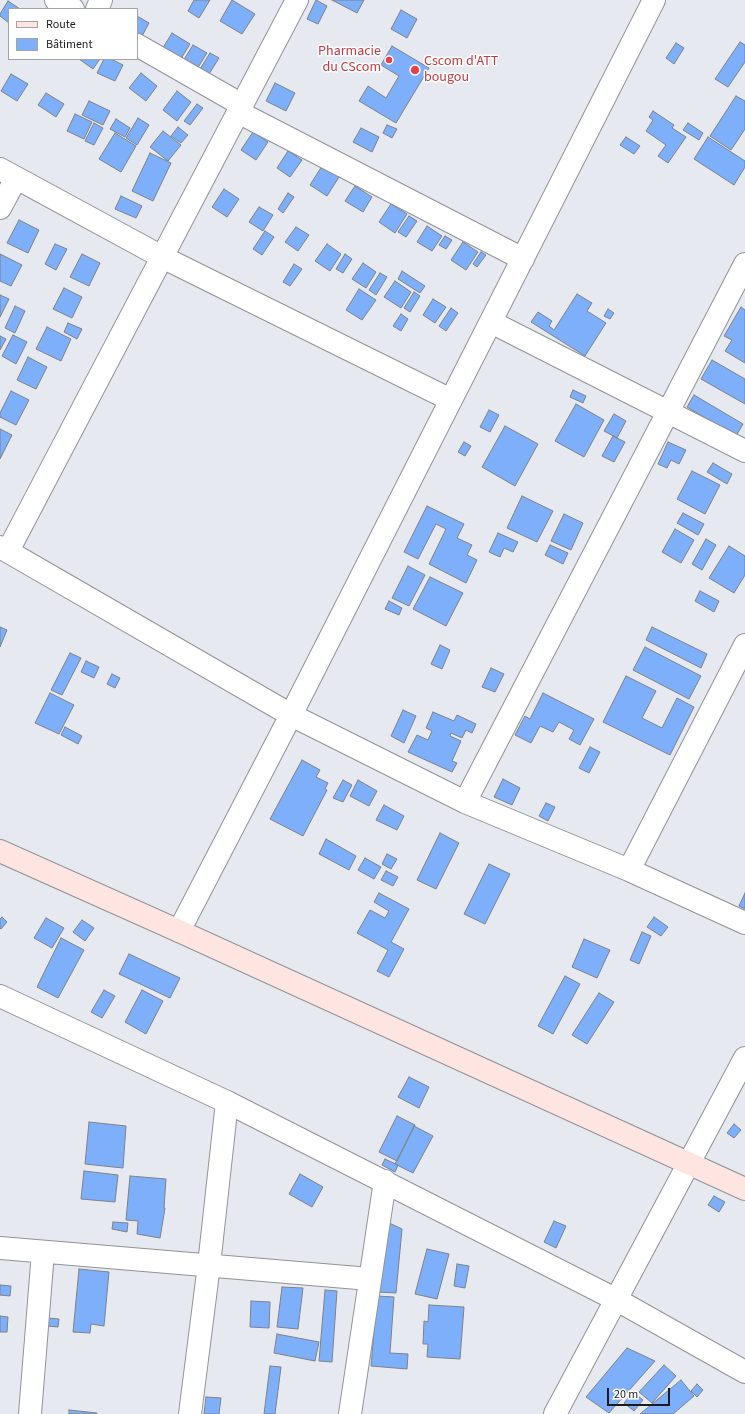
<!DOCTYPE html>
<html>
<head>
<meta charset="utf-8">
<style>
	body { margin:0 }
	#map { position:relative; width:745px; height:1414px; overflow:hidden; background:#e6eaf0; font-family:"Source Sans 3",sans-serif }
	canvas { display:block }
	.legend { position:absolute; left:8px; top:8px; width:130px; height:52px; box-sizing:border-box; background:#fff; border:1px solid #a3a4a5; margin:0; padding:5px 7px; list-style:none; font-size:12px; color:#1a1b1d }
	.legend li { display:flex; align-items:center; gap:8px; height:20px }
	.legend b { width:20px; border:1px solid #a3a4a5 }
	.scale { position:absolute; left:607px; top:1388px; width:63px; height:18px; box-sizing:border-box; border:2px solid #1a1b1d; border-top:0; padding-left:5px; font-size:12px; line-height:14px; white-space:nowrap; color:#1a1b1d; -webkit-text-stroke:3px #fff; paint-order:stroke }
</style>
</head>
<body>
<div id="map">
<canvas width="745" height="1414"></canvas>
<ul class="legend">
<li><b style="height:5px;background:#fee5e1"></b>Route</li>
<li><b style="height:11px;background:#7eaffb"></b>Bâtiment</li>
</ul>
<div class="scale">20 m</div>
</div>
<script>
const g = document.querySelector('canvas').getContext('2d');
g.lineJoin = 'round';
function fill(path, color) { g.fillStyle = color; g.fill(path, 'evenodd'); }
const shape = rows => new Path2D(rows.map(r => 'M' + r).join(''));
function strokePath(path, color, width, dash) { g.strokeStyle = color; g.lineWidth = width; g.lineCap = dash ? 'butt' : 'round'; g.setLineDash(dash || []); g.stroke(path); }
function label(font, color, halo, rows, align = 'center') {
  g.font = font + ' "Source Sans 3",sans-serif'; g.lineWidth = 3; g.setLineDash([]); g.textBaseline = 'middle'; g.strokeStyle = halo; g.fillStyle = color; for (const [text, x, y, turn = 0] of rows) {
    g.save(); g.translate(x, y); g.rotate((+turn || 0) * Math.PI / 180); g.textAlign = isNaN(turn) ? turn : align; if (halo) g.strokeText(text, 0, 0); g.fillText(text, 0, 0); g.restore();
  }
}
const building = shape([
	[194,0,210,0,199,18,188,11,194,0],
	[232,0,255,14,242,34,220,21,232,0],
	[316,0,327,6,318,24,307,19,316,0],
	[332,0,364,0,357,13,332,0],
	[8,1,20,9,9,9,9,23,0,16,0,14,8,1],
	[401,10,417,19,407,38,391,29,401,10],
	[137,16,149,23,141,38,137,36,137,16],
	[172,33,190,44,179,62,161,51,172,33],
	[740,42,745,45,745,62,728,87,715,79,740,42],
	[676,43,684,48,674,64,666,58,676,43],
	[193,45,207,53,197,69,183,61,193,45],
	[392,46,429,68,396,123,359,101,368,86,386,98,399,76,381,65,392,46],
	[210,53,219,58,209,74,200,69,210,53],
	[79,59,100,59,93,69,79,59],
	[104,59,111,59,123,65,115,81,97,73,104,59],
	[141,73,157,86,146,101,129,88,141,73],
	[11,74,28,84,17,101,1,91,11,74],
	[275,83,295,93,286,111,266,101,275,83],
	[177,91,191,102,177,121,163,110,177,91],
	[46,93,64,104,56,117,38,105,46,93],
	[736,96,745,101,745,129,731,150,710,136,736,96],
	[89,101,110,111,103,125,82,115,89,101],
	[197,104,203,108,190,125,184,121,197,104],
	[653,111,674,125,672,128,686,137,668,163,658,156,666,145,646,131,653,120,649,117,653,111],
	[75,114,92,122,84,139,67,131,75,114],
	[138,118,149,125,137,145,126,138,138,118],
	[116,119,130,128,125,137,110,129,116,119],
	[94,123,103,128,94,145,85,141,94,123],
	[688,123,703,133,699,140,683,130,688,123],
	[387,125,397,129,392,138,383,133,387,125],
	[178,127,188,135,181,143,171,136,178,127],
	[361,128,379,137,372,152,353,142,361,128],
	[163,131,181,145,168,161,150,147,163,131],
	[253,132,268,142,256,160,241,150,253,132],
	[115,133,136,146,121,172,99,159,115,133],
	[626,137,640,146,634,154,620,145,626,137],
	[708,137,745,161,745,167,734,185,694,159,708,137],
	[288,151,302,160,290,177,277,168,288,151],
	[150,153,171,163,153,201,132,191,150,153],
	[322,166,339,177,327,196,310,185,322,166],
	[355,186,372,197,363,212,345,201,355,186],
	[224,189,239,199,227,217,212,207,224,189],
	[288,193,294,197,283,213,278,209,288,193],
	[121,196,142,206,136,218,115,209,121,196],
	[391,204,407,214,395,233,379,222,391,204],
	[259,207,273,215,263,231,249,222,259,207],
	[409,216,417,221,406,237,398,232,409,216],
	[19,220,39,230,28,253,7,243,19,220],
	[427,226,442,236,432,251,417,242,427,226],
	[296,227,309,235,298,251,285,242,296,227],
	[265,231,274,237,262,255,253,249,265,231],
	[445,236,452,240,446,249,439,245,445,236],
	[463,242,478,252,466,270,451,260,463,242],
	[55,244,67,249,56,270,45,264,55,244],
	[327,244,341,254,330,271,315,261,327,244],
	[481,252,486,255,477,267,473,264,481,252],
	[0,254,22,265,11,286,0,281,0,254],
	[82,254,100,263,89,286,70,277,82,254],
	[345,254,352,259,343,273,336,269,345,254],
	[363,263,376,272,366,288,352,279,363,263],
	[294,264,302,269,290,286,283,282,294,264],
	[402,271,425,286,420,293,398,279,402,271],
	[380,273,387,277,376,295,369,290,380,273],
	[395,281,411,292,401,308,384,297,395,281],
	[64,288,82,297,72,318,53,309,64,288],
	[359,289,376,300,362,320,346,310,359,289],
	[414,292,420,296,410,312,404,308,414,292],
	[577,294,592,303,587,311,606,323,585,356,531,322,538,312,552,321,549,326,554,330,577,294],
	[0,295,9,299,0,317,0,295],
	[433,299,446,307,435,323,423,315,433,299],
	[15,306,25,311,15,333,5,328,15,306],
	[741,307,745,310,745,363,725,351,732,340,724,336,741,307],
	[451,308,458,313,446,331,439,326,451,308],
	[608,309,614,313,610,319,604,316,608,309],
	[401,314,408,319,401,331,393,326,401,314],
	[68,323,82,329,77,339,64,332,68,323],
	[47,327,71,339,61,361,36,349,47,327],
	[13,335,27,342,16,364,2,356,13,335],
	[0,336,6,339,0,350,0,336],
	[28,357,47,367,36,389,17,380,28,357],
	[712,360,745,379,745,404,701,379,712,360],
	[573,390,586,396,583,403,570,397,573,390],
	[11,391,29,400,16,425,0,417,0,413,11,391],
	[694,395,743,424,736,436,687,407,694,395],
	[576,404,604,420,584,457,555,441,576,404],
	[489,410,499,415,490,432,480,427,489,410],
	[614,414,626,421,617,438,604,431,614,414],
	[505,426,538,444,515,486,482,467,505,426],
	[0,429,12,435,0,459,0,429],
	[613,436,625,442,614,462,602,456,613,436],
	[464,442,471,446,465,456,458,452,464,442],
	[668,442,686,450,679,464,671,460,667,468,658,464,668,442],
	[713,463,732,474,727,484,707,472,713,463],
	[692,471,720,485,705,514,677,499,692,471],
	[522,496,553,511,537,542,507,528,522,496],
	[427,506,464,524,457,538,472,545,467,555,477,560,466,583,429,564,446,529,436,524,418,559,404,552,427,506],
	[683,513,704,524,698,535,677,523,683,513],
	[564,514,583,523,571,550,551,541,564,514],
	[675,529,694,540,681,563,662,552,675,529],
	[498,533,518,542,513,552,504,548,500,557,489,552,498,533],
	[706,539,716,545,702,570,692,564,706,539],
	[550,545,568,553,563,564,545,555,550,545],
	[729,546,745,556,745,575,734,593,709,578,729,546],
	[408,566,425,575,409,606,392,598,408,566],
	[430,577,463,593,446,626,413,609,430,577],
	[700,591,719,601,714,612,695,601,700,591],
	[389,601,402,608,399,615,385,609,389,601],
	[0,627,7,630,0,647,0,627],
	[652,627,707,654,701,668,646,640,652,627],
	[440,645,450,650,442,669,431,664,440,645],
	[645,647,701,676,689,699,633,670,645,647],
	[70,653,81,658,62,695,51,690,70,653],
	[86,661,99,667,94,678,81,672,86,661],
	[491,668,504,674,495,692,482,687,491,668],
	[112,674,120,678,115,688,107,684,112,674],
	[626,676,656,691,642,718,662,728,677,698,694,707,670,755,603,722,626,676],
	[50,693,74,705,59,734,35,723,50,693],
	[543,693,594,719,580,745,569,739,574,730,559,722,553,732,540,726,531,743,515,735,525,716,530,719,543,693],
	[403,710,416,716,404,743,391,736,403,710],
	[433,712,454,721,457,715,476,724,472,733,466,730,462,738,451,733,450,736,461,741,452,761,457,763,452,772,408,752,417,735,428,740,432,731,426,728,433,712],
	[65,727,82,736,78,744,61,735,65,727],
	[590,747,600,752,589,773,579,768,590,747],
	[302,760,320,770,316,777,328,783,325,789,327,790,303,836,270,819,302,760],
	[503,779,520,788,512,805,494,797,503,779],
	[343,780,352,785,343,802,333,798,343,780],
	[358,780,377,791,369,806,350,796,358,780],
	[546,803,555,807,548,821,539,816,546,803],
	[384,805,404,816,397,830,376,820,384,805],
	[440,833,459,843,436,889,417,880,440,833],
	[326,839,356,856,349,870,319,854,326,839],
	[387,854,397,859,391,869,382,864,387,854],
	[365,858,381,867,374,879,358,870,365,858],
	[489,864,510,874,485,924,464,914,489,864],
	[386,871,398,877,393,886,381,880,386,871],
	[379,893,409,909,391,942,404,949,389,977,377,971,388,950,357,933,370,910,385,918,389,911,374,902,379,893],
	[745,893,745,909,739,906,745,893],
	[2,917,7,922,1,929,0,928,0,919,2,917],
	[654,917,668,927,661,936,647,927,654,917],
	[46,918,64,928,52,948,34,938,46,918],
	[82,920,94,928,85,941,73,932,82,920],
	[642,932,651,936,639,964,630,960,642,932],
	[61,938,84,950,58,998,37,987,61,938],
	[584,939,610,950,597,978,572,967,584,939],
	[129,954,180,978,170,998,119,974,129,954],
	[565,976,580,984,553,1034,538,1026,565,976],
	[104,990,115,996,102,1018,91,1012,104,990],
	[142,990,163,1001,146,1034,125,1022,142,990],
	[599,993,614,1002,587,1044,572,1035,599,993],
	[409,1077,429,1087,419,1108,398,1097,409,1077],
	[397,1116,415,1125,397,1161,379,1152,397,1116],
	[89,1122,126,1126,123,1168,85,1164,89,1122],
	[734,1124,741,1130,734,1138,727,1133,734,1124],
	[414,1126,433,1136,413,1173,395,1164,414,1126],
	[385,1159,398,1165,395,1172,382,1165,385,1159],
	[84,1171,118,1175,115,1202,81,1199,84,1171],
	[300,1174,323,1187,312,1207,289,1194,300,1174],
	[130,1176,166,1179,164,1208,165,1208,160,1238,137,1234,138,1221,126,1220,130,1176],
	[714,1196,725,1202,719,1212,708,1205,714,1196],
	[385,1221,402,1229,396,1293,377,1292,385,1221],
	[554,1221,566,1226,556,1248,544,1242,554,1221],
	[113,1222,128,1223,127,1232,112,1229,113,1222],
	[427,1249,449,1254,437,1299,415,1294,427,1249],
	[457,1264,469,1266,465,1288,454,1286,457,1264],
	[79,1269,109,1272,104,1326,91,1324,90,1333,73,1332,79,1269],
	[0,1285,11,1286,10,1296,0,1295,0,1285],
	[282,1287,303,1288,298,1329,277,1327,282,1287],
	[325,1290,337,1291,332,1362,319,1361,325,1290],
	[377,1296,394,1297,390,1353,408,1354,407,1369,371,1366,377,1296],
	[251,1301,270,1302,269,1328,250,1327,251,1301],
	[429,1305,464,1307,460,1359,427,1357,428,1344,423,1344,424,1321,428,1322,429,1305],
	[0,1316,8,1317,7,1332,0,1332,0,1316],
	[48,1318,59,1319,58,1327,47,1326,48,1318],
	[277,1334,319,1342,315,1361,274,1353,277,1334],
	[627,1348,655,1361,609,1413,586,1397,627,1348],
	[664,1365,676,1376,652,1403,639,1392,664,1365],
	[270,1366,281,1367,275,1414,264,1414,270,1366],
	[681,1380,694,1396,673,1414,640,1414,681,1380],
	[697,1384,703,1390,697,1397,691,1391,697,1384],
	[633,1392,643,1400,634,1411,624,1403,633,1392],
	[206,1397,221,1398,219,1414,204,1414,206,1397],
	[69,1410,97,1413,97,1414,69,1414,69,1410]
]);
const street = shape([
	[56,0,73,9],
	[97,9,101,0],
	[137,45,242,105],
	[238,112,523,259],
	[0,169,162,257,451,400],
	[0,208,16,178],
	[491,322,745,451],
	[0,547,291,715,465,802,629,870,745,923],
	[8,551,297,0],
	[465,802,745,264],
	[629,870,745,645],
	[179,931,291,715,654,0],
	[0,996,227,1102,617,1300,745,1372],
	[0,1248,370,1279],
	[30,1414,43,1252],
	[190,1414,209,1265,227,1102],
	[350,1414,385,1181],
	[555,1414,745,1058]
]);
const secondary = shape([
	[0,851,179,931,745,1189]
]);
const markers = [
	[389,60,4,"#e0444e"],
	[415,70,5,"#e0444e"]
];
const healthNames = [
	["Pharmacie",381,52],
	["du CScom",381,68],
	["Cscom d'ATT",424,62,"left"],
	["bougou",424,78,"left"]
];
fill(building, '#7eaffb');
strokePath(building, '#7e8186', 1);
strokePath(street, '#8f9398', 24);
strokePath(secondary, '#8f9398', 24);
strokePath(street, '#fff', 22);
strokePath(secondary, '#fee5e1', 22);
for (const [x, y, r, color] of markers) { const dot = new Path2D(); dot.arc(x, y, r, 0, 2 * Math.PI); g.fillStyle = color; g.fill(dot); strokePath(dot, '#fff', 1.5); }
label('14px', '#be3a42', '#fff', healthNames, 'right');
</script>
</body>
</html>
